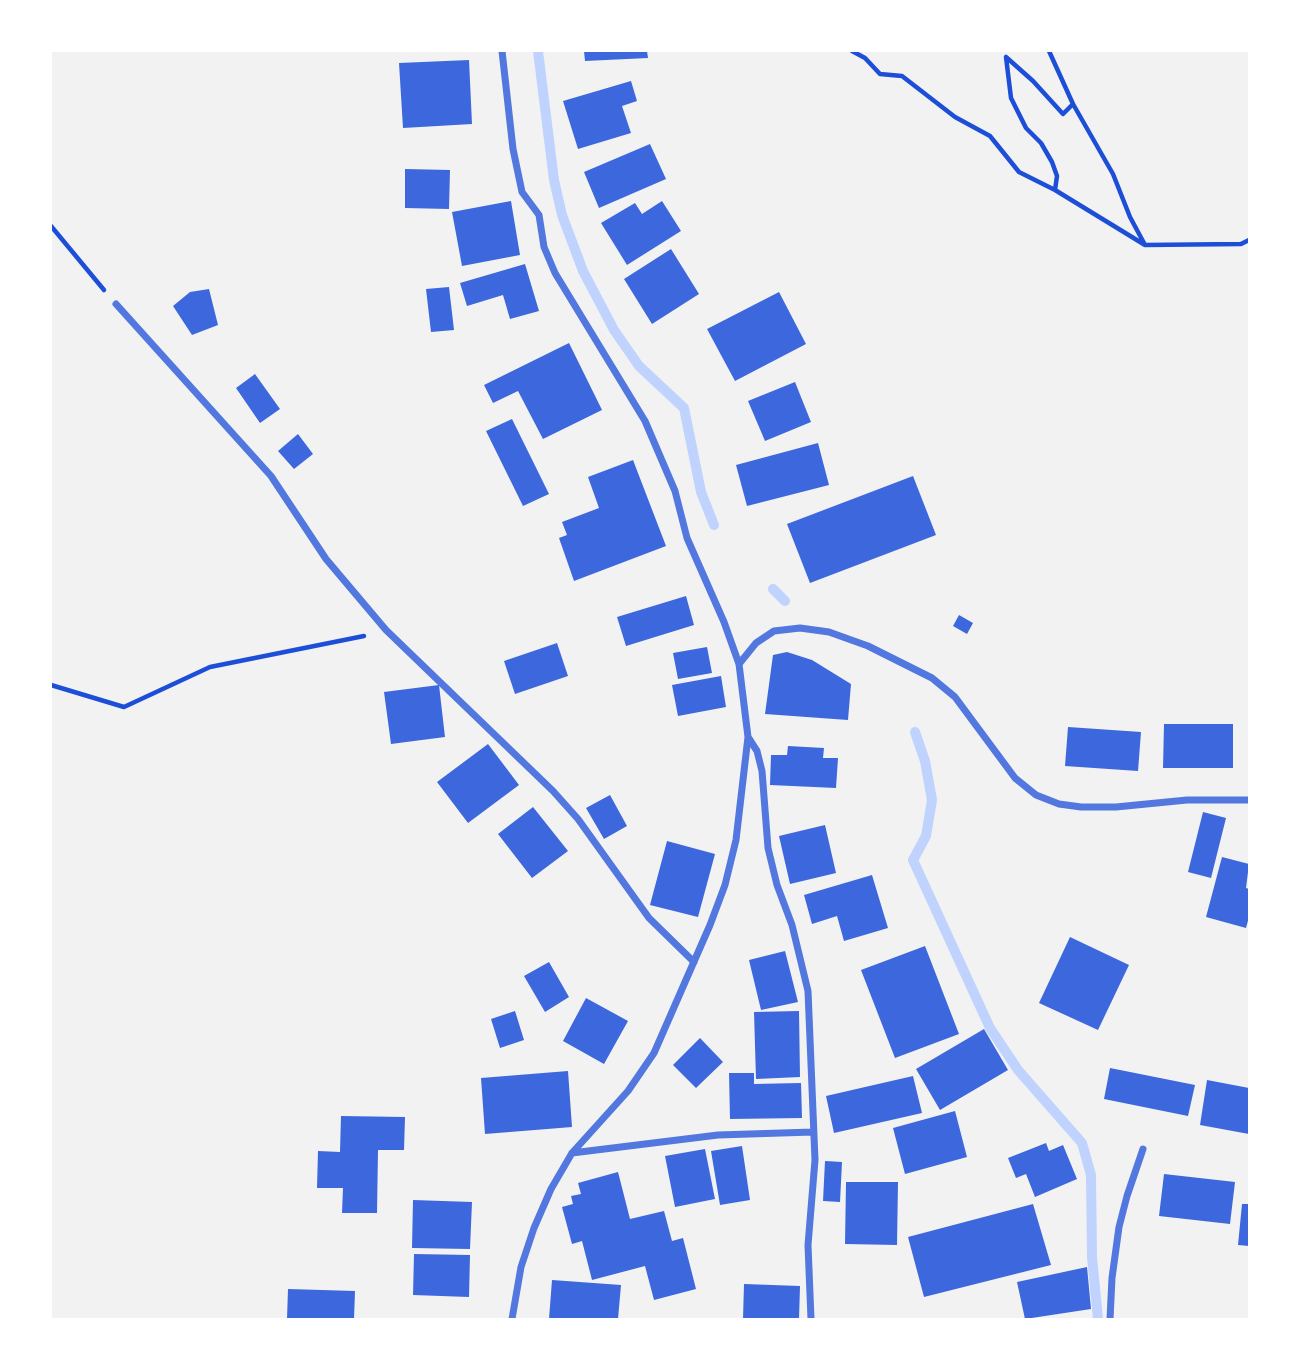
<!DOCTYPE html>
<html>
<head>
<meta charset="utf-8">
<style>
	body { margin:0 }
	#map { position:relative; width:1300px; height:1370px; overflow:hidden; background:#f2f2f2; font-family:Figtree,sans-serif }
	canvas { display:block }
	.frame { position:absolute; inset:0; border:52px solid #fff; pointer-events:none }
</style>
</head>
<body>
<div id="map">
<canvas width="1300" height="1370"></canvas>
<div class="frame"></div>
</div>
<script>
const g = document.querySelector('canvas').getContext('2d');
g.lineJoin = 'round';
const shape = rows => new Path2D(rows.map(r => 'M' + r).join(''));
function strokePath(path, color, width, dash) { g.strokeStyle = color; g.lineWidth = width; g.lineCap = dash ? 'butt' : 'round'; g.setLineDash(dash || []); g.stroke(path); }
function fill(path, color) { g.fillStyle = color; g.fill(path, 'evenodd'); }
const stream = shape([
	[538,51,554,180,562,215,583,271,614,330,639,366,684,408,701,492,714,525],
	[773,589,785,601],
	[915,732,925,761,932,800,926,836,913,860,990,1028,1018,1070,1082,1143,1091,1175,1092,1257,1098,1319]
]);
const building = shape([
	[584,51,647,51,648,58,585,61],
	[469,60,472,124,403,128,399,63],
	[631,81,637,101,622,106,631,133,578,149,563,101],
	[650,144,666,179,599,208,584,172],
	[405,169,450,170,449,209,405,208],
	[511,201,520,255,462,266,452,212],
	[662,201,681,231,627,265,601,223,635,203,642,214],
	[671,249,699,294,652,324,624,279],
	[525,264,539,311,510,319,503,295,467,306,460,283],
	[449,287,454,330,431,332,426,289],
	[209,289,218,325,192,335,173,306,190,292],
	[779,292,806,344,735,381,707,329],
	[569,343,602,410,543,439,518,391,493,403,484,385],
	[255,374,280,409,260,423,236,388],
	[795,382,811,422,765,441,748,401],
	[512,419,549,494,523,506,486,431],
	[298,434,313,454,294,469,278,451],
	[818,443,829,485,747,506,736,465],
	[633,460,666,546,574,581,559,538,567,535,562,522,599,508,588,477],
	[913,476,936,535,810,583,787,524],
	[686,596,694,625,626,646,617,617],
	[959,615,973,623,967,634,953,626],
	[557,643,568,676,515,694,504,661],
	[707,647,712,673,678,679,673,653],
	[787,652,812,660,851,684,848,720,765,714,773,655],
	[721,676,726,707,678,716,672,685],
	[439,685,445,737,391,744,384,692],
	[1164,724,1233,724,1233,768,1163,768],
	[1068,727,1141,732,1138,771,1065,766],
	[488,744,519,785,468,823,437,782],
	[788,746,824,748,823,758,838,758,836,788,770,785,771,755,787,755],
	[610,795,627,826,604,839,586,808],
	[533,807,568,851,532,878,498,834],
	[1203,812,1226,818,1211,878,1188,872],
	[825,825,836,873,790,884,779,836],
	[667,841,715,854,698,917,650,905],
	[1222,857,1249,864,1246,888,1249,889,1249,917,1246,928,1206,917],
	[872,875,888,928,844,941,837,916,812,924,804,895],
	[1070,937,1129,965,1098,1030,1039,1003],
	[925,946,959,1034,895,1058,861,970],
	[785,951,798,1002,761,1010,749,960],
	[549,962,569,997,545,1012,524,976],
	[586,998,628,1021,604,1064,563,1041],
	[515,1011,524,1040,500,1048,491,1019],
	[799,1011,800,1077,756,1079,754,1012],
	[984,1029,1008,1070,940,1110,916,1069],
	[700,1038,723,1062,696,1088,673,1065],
	[1110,1068,1195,1085,1188,1116,1104,1099],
	[568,1071,572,1127,485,1134,481,1078],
	[729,1073,754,1073,754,1084,801,1083,802,1118,730,1119],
	[913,1076,922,1113,834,1133,826,1096],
	[1207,1080,1249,1088,1249,1134,1200,1125],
	[955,1111,967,1157,905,1174,893,1128],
	[341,1116,405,1117,404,1150,378,1150,377,1213,342,1213,343,1188,317,1188,318,1151,340,1152],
	[1046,1143,1049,1151,1063,1145,1077,1179,1035,1197,1026,1174,1016,1178,1008,1158],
	[742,1146,750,1200,720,1205,711,1151],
	[705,1149,715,1199,675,1207,665,1156],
	[825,1161,842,1162,840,1202,823,1201],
	[618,1172,630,1219,664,1211,672,1241,683,1238,696,1289,654,1300,645,1266,592,1280,582,1241,572,1244,562,1207,573,1204,571,1196,581,1194,578,1183],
	[1164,1174,1235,1182,1230,1224,1159,1216],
	[846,1182,898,1182,897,1245,845,1244],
	[413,1200,472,1202,470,1249,412,1248],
	[1033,1204,1051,1265,924,1297,908,1237],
	[1242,1204,1249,1204,1249,1246,1238,1245],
	[414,1254,470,1255,469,1297,413,1295],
	[1087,1267,1091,1309,1025,1319,1017,1282],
	[552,1280,621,1285,618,1319,549,1319],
	[744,1284,800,1286,799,1319,743,1319],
	[288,1289,355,1291,354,1319,287,1319]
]);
const path = shape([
	[852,51,865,58,880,74,902,76,955,117,990,136,1019,172,1055,190,1145,245,1241,244,1249,240],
	[1049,51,1073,104,1063,114,1033,81,1006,57,1011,98,1026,128,1041,143,1052,162,1057,176,1055,190],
	[1073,104,1113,174,1130,217,1145,245],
	[51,226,104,290],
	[51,685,124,707,210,667,364,636]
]);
const minor = shape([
	[502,51,513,149,522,192,539,215,544,247,555,273,645,421,675,491,687,538,724,622,739,664,748,737,757,751,762,771,768,848,777,885,792,925,808,991,815,1160,808,1245,811,1319],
	[116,304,271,476,326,559,386,630,553,791,578,819,649,918,694,962],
	[739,664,756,643,774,631,800,628,829,632,868,646,932,678,955,697,1015,778,1036,795,1059,804,1081,807,1116,807,1187,800,1249,800],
	[572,1153,718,1135,813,1132],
	[512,1319,521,1267,534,1228,551,1189,572,1153,628,1091,654,1053,710,925,725,885,736,840,748,737],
	[1110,1319,1112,1278,1119,1227,1127,1196,1143,1149]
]);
strokePath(stream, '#bfd3fe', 10);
fill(building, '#3d67dc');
strokePath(path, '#1d4ed8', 4.5);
strokePath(minor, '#5277de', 7);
</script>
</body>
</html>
